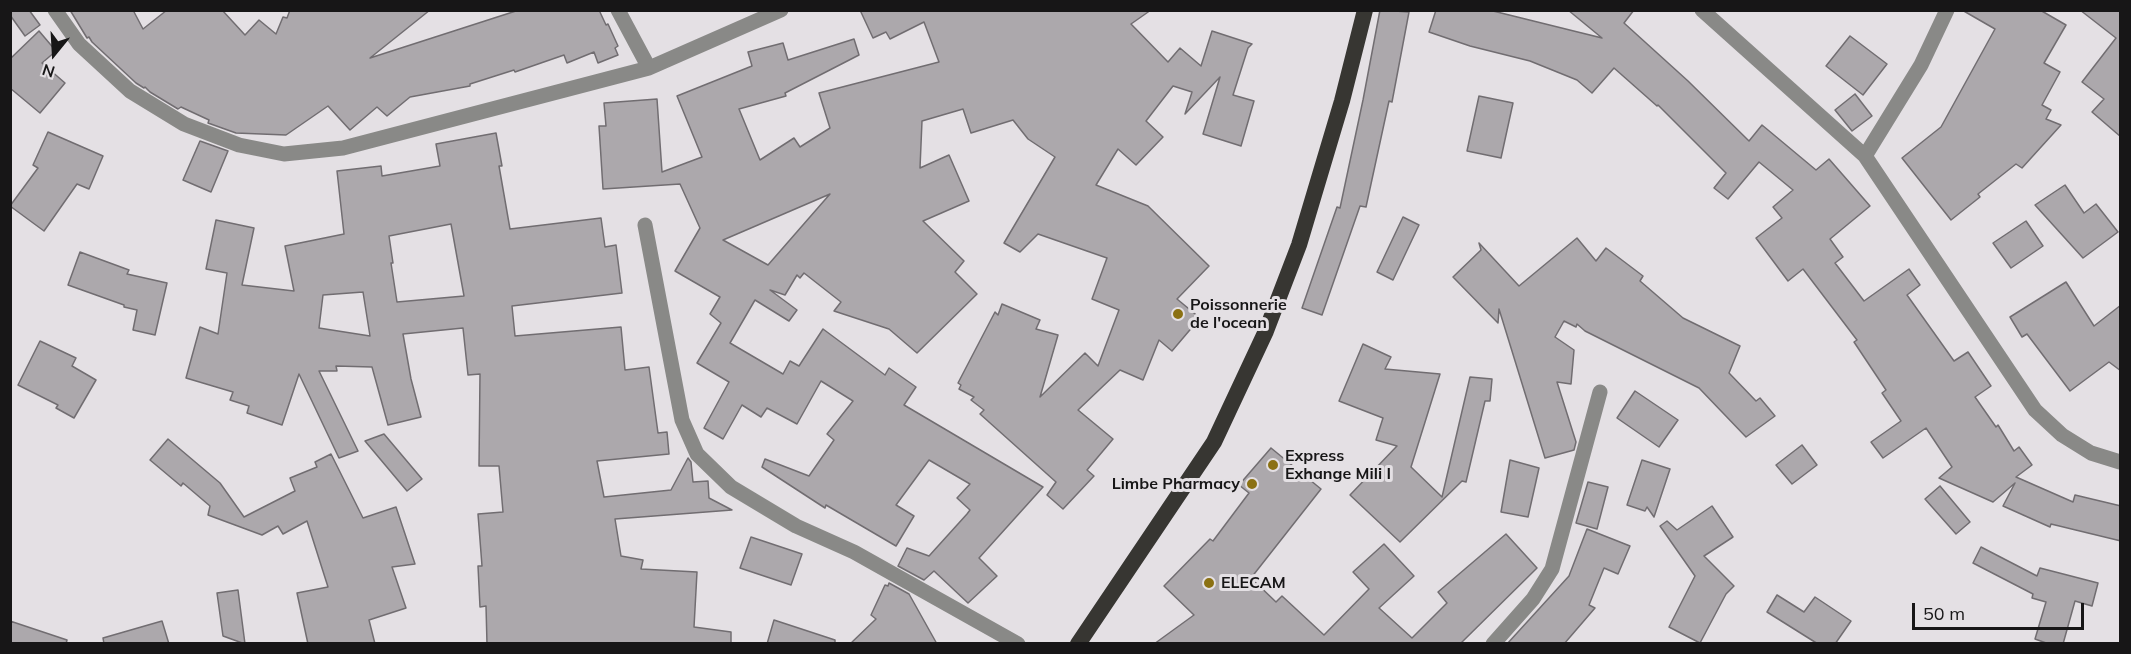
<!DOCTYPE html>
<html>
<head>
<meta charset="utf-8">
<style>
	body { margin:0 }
	#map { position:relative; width:2131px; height:654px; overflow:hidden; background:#e4e0e4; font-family:Mulish,sans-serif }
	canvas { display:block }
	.frame { position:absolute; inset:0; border:12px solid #171617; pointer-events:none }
	.north { position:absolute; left:24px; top:24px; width:60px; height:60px; -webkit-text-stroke:4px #e4e0e4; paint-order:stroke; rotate:198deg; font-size:16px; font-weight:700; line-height:24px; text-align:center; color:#171617 }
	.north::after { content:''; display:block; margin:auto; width:21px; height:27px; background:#171617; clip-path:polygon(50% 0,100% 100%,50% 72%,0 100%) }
	.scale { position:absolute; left:1912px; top:603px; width:172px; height:27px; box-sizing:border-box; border:3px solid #171617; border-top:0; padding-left:8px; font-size:18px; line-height:21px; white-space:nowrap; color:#171617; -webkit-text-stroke:4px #e4e0e4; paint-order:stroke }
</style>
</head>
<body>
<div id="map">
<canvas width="2131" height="654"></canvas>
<div class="frame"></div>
<div class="north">N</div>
<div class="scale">50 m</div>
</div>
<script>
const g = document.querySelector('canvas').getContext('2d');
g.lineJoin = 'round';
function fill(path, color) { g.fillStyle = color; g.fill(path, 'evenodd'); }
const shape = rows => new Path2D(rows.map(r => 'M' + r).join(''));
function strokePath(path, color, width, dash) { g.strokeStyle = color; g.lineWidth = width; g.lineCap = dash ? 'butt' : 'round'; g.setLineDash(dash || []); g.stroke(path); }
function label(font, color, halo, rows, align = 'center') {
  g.font = font + ' Mulish,sans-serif'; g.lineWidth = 6; g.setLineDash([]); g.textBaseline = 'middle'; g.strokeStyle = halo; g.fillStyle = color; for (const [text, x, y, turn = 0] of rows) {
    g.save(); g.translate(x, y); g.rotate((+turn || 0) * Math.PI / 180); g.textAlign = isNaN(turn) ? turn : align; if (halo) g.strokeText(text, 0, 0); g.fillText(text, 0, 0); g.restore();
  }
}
const building = shape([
	[10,10,29,10,40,25,25,36,10,15,10,10],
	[70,10,133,10,143,29,167,10,222,10,245,35,259,20,276,34,283,17,287,18,290,10,430,10,370,58,519,10,599,10,606,25,608,24,618,46,615,48,618,55,598,63,594,52,567,63,564,55,515,72,514,70,470,84,470,86,410,97,387,116,377,107,350,130,328,106,286,135,236,133,208,123,209,120,181,107,178,109,150,92,145,87,144,88,136,83,92,42,89,37,87,38,70,10],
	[860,10,1151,10,1131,24,1168,62,1180,48,1201,66,1212,31,1252,44,1248,48,1233,95,1254,101,1241,146,1203,134,1220,77,1185,114,1192,92,1173,86,1146,121,1163,137,1136,165,1118,149,1096,185,1148,206,1209,266,1177,299,1200,318,1172,351,1159,340,1143,380,1120,370,1078,410,1113,439,1087,470,1094,476,1063,509,1047,495,1056,482,980,414,984,410,971,400,974,397,959,389,961,385,958,383,995,312,998,315,1002,304,1040,320,1036,329,1058,335,1040,397,1085,353,1098,366,1119,310,1092,299,1107,258,1038,234,1020,252,1004,243,1055,157,1028,139,1013,120,971,133,963,109,922,121,920,168,949,155,969,201,923,221,964,261,955,272,977,294,917,353,889,329,834,311,841,302,804,273,800,278,797,275,785,295,770,290,797,310,789,321,755,300,730,343,783,374,790,361,799,366,823,329,885,375,889,368,916,387,904,405,1043,487,979,558,997,576,968,603,934,571,924,580,898,566,907,548,929,556,967,514,970,510,957,498,970,484,929,460,896,505,914,516,896,546,826,505,825,508,762,467,765,459,809,476,834,440,827,434,853,401,821,381,797,424,767,408,761,417,742,405,723,439,704,428,729,382,697,363,721,323,710,314,720,297,675,271,700,228,680,184,603,189,599,126,606,126,604,103,657,99,662,172,702,157,677,96,752,66,748,52,783,43,788,60,854,39,859,55,785,93,786,96,739,109,760,160,794,138,800,147,830,128,819,93,939,62,924,22,890,39,886,32,873,38,860,10],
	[830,194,768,265,723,240,830,194],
	[1380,10,1409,12,1392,102,1389,101,1366,207,1360,206,1322,315,1302,308,1337,207,1340,208,1363,100,1380,10],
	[1436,10,1489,10,1602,38,1568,10,1634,10,1624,23,1688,81,1749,141,1762,125,1816,170,1829,159,1870,206,1830,239,1843,257,1835,263,1864,301,1909,269,1920,285,1907,295,1954,361,1968,352,1991,386,1975,397,1996,427,1998,425,2014,451,2019,447,2032,465,2016,477,2073,502,2075,495,2121,506,2121,541,2051,524,2050,527,2003,506,2015,483,1993,502,1939,478,1952,467,1926,428,1883,458,1871,442,1901,421,1882,393,1886,390,1854,342,1857,340,1803,269,1788,281,1756,238,1782,218,1773,207,1793,190,1759,162,1728,199,1714,188,1726,173,1658,105,1657,106,1614,68,1592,93,1577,80,1530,61,1470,46,1429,32,1436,10],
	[1962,10,2040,10,2066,25,2044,63,2060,72,2042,105,2051,110,2046,119,2061,125,2022,168,2016,164,1978,194,1980,197,1951,220,1902,158,1941,127,1995,29,1962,10],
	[2080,10,2121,10,2121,137,2092,112,2104,99,2082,82,2116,38,2080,10],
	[39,31,56,51,42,63,65,83,40,113,10,88,10,59,39,31],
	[1850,36,1887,64,1863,95,1826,66,1850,36],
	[1855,94,1872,116,1852,131,1835,110,1855,94],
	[1479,96,1513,103,1501,158,1467,151,1479,96],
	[48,132,103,156,89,189,77,184,44,231,10,206,38,168,33,165,48,132],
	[496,133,502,166,499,166,510,229,601,218,605,247,616,245,622,293,512,306,515,336,621,327,625,370,649,367,658,433,667,432,669,454,597,461,604,497,671,490,688,458,691,462,693,482,708,481,709,498,732,510,615,519,621,556,643,560,641,569,697,572,694,627,731,632,731,644,487,644,486,606,480,607,478,566,482,566,478,514,503,512,499,466,479,466,480,374,468,375,463,328,403,334,411,379,421,417,388,425,372,367,336,366,337,371,319,371,358,451,339,458,299,374,282,425,247,413,249,406,230,400,233,392,186,378,200,327,218,334,227,273,206,269,216,220,254,228,242,285,294,291,285,246,344,234,337,171,381,166,382,176,440,166,436,144,496,133],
	[451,224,464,296,397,302,391,263,393,263,389,236,451,224],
	[363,292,370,336,319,328,323,295,363,292],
	[200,141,228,151,211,192,183,180,200,141],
	[2065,185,2084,213,2096,204,2118,232,2083,258,2035,205,2065,185],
	[1403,217,1419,225,1393,280,1377,272,1403,217],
	[2026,221,2043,246,2011,268,1993,243,2026,221],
	[1577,238,1596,261,1606,248,1643,276,1640,281,1683,318,1740,346,1729,373,1756,401,1760,398,1775,416,1746,437,1699,388,1585,331,1577,324,1576,327,1564,321,1555,337,1574,350,1571,384,1557,382,1576,442,1574,450,1545,458,1499,309,1498,323,1453,277,1481,250,1479,243,1519,286,1577,238],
	[80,252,129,270,127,274,167,283,155,335,133,330,137,310,124,307,124,305,68,285,80,252],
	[2066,282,2094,326,2121,305,2121,371,2109,362,2070,391,2027,334,2022,337,2010,317,2066,282],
	[40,341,76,358,72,366,96,380,74,418,56,408,58,405,18,385,40,341],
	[1363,344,1391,357,1385,369,1440,374,1411,467,1442,497,1470,377,1492,379,1490,401,1485,401,1466,482,1462,481,1400,542,1350,495,1397,446,1376,440,1383,418,1339,401,1363,344],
	[1635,391,1678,420,1659,447,1617,418,1635,391],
	[384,434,422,479,407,491,365,441,384,434],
	[168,439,220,483,244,517,295,491,290,478,317,467,315,462,331,454,363,518,396,507,415,564,392,567,406,608,369,620,375,644,308,644,297,593,328,587,307,521,283,534,278,526,262,535,208,515,210,506,183,483,181,486,150,460,168,439],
	[1802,445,1817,465,1792,484,1776,465,1802,445],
	[1271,448,1321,489,1251,578,1276,602,1282,596,1324,635,1369,589,1353,572,1384,544,1414,576,1379,608,1412,638,1447,603,1438,592,1506,534,1537,568,1460,644,1154,644,1194,615,1164,586,1210,539,1213,541,1249,493,1239,485,1271,448],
	[1510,460,1539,468,1528,517,1501,512,1510,460],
	[1642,460,1670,469,1654,517,1647,507,1645,511,1627,505,1642,460],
	[1588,482,1608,487,1597,529,1576,523,1588,482],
	[1940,486,1970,522,1956,534,1925,499,1940,486],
	[1712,506,1733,537,1704,556,1734,586,1726,594,1700,643,1669,627,1695,576,1660,526,1667,521,1677,530,1712,506],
	[1587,529,1630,546,1618,574,1604,568,1589,605,1595,608,1564,644,1507,644,1569,576,1587,529],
	[751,537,802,554,791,585,740,568,751,537],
	[1981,547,2037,576,2040,568,2098,583,2092,606,2075,601,2063,644,2049,644,2035,639,2046,602,2032,598,2033,594,1973,563,1981,547],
	[889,583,909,594,937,644,850,644,876,619,871,615,885,585,888,586,889,583],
	[238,590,245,644,223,636,217,593,238,590],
	[1777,595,1804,612,1815,597,1851,621,1835,644,1818,644,1767,612,1777,595],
	[774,620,835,640,835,644,767,644,774,620],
	[10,621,67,640,66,644,10,644,10,621],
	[162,621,169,644,104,644,103,638,162,621]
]);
const minor = shape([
	[55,10,79,44,130,91,184,124,239,145,284,154,343,148,649,68,781,10],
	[618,10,649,68],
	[1702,10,1865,156,2035,410,2062,435,2091,453,2120,462],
	[1865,156,1921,65,1947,10],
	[645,225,682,420,697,454,731,487,796,526,854,552,1018,644],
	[1493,644,1533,599,1552,569,1600,392]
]);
const trunk = shape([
	[1078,644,1214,442,1266,331,1299,245,1342,101,1365,10]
]);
const markers = [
	[1178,314,6,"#8b7113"],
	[1273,465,6,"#8b7113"],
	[1252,484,6,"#8b7113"],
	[1209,583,6,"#8b7113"]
];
const poiNames = [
	["Poissonnerie",1190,305],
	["de l'ocean",1190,323],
	["Express",1285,456],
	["Exhange Mili I",1285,474],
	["Limbe Pharmacy",1240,484,"right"],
	["ELECAM",1221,583]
];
fill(building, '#aca8ac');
strokePath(building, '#716d71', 1.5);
strokePath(minor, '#898987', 15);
strokePath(trunk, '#373632', 16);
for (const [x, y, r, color] of markers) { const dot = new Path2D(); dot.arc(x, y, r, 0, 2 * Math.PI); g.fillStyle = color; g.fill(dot); strokePath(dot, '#e4e0e4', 2); }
label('bold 16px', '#171617', '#e4e0e4', poiNames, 'left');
</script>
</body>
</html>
